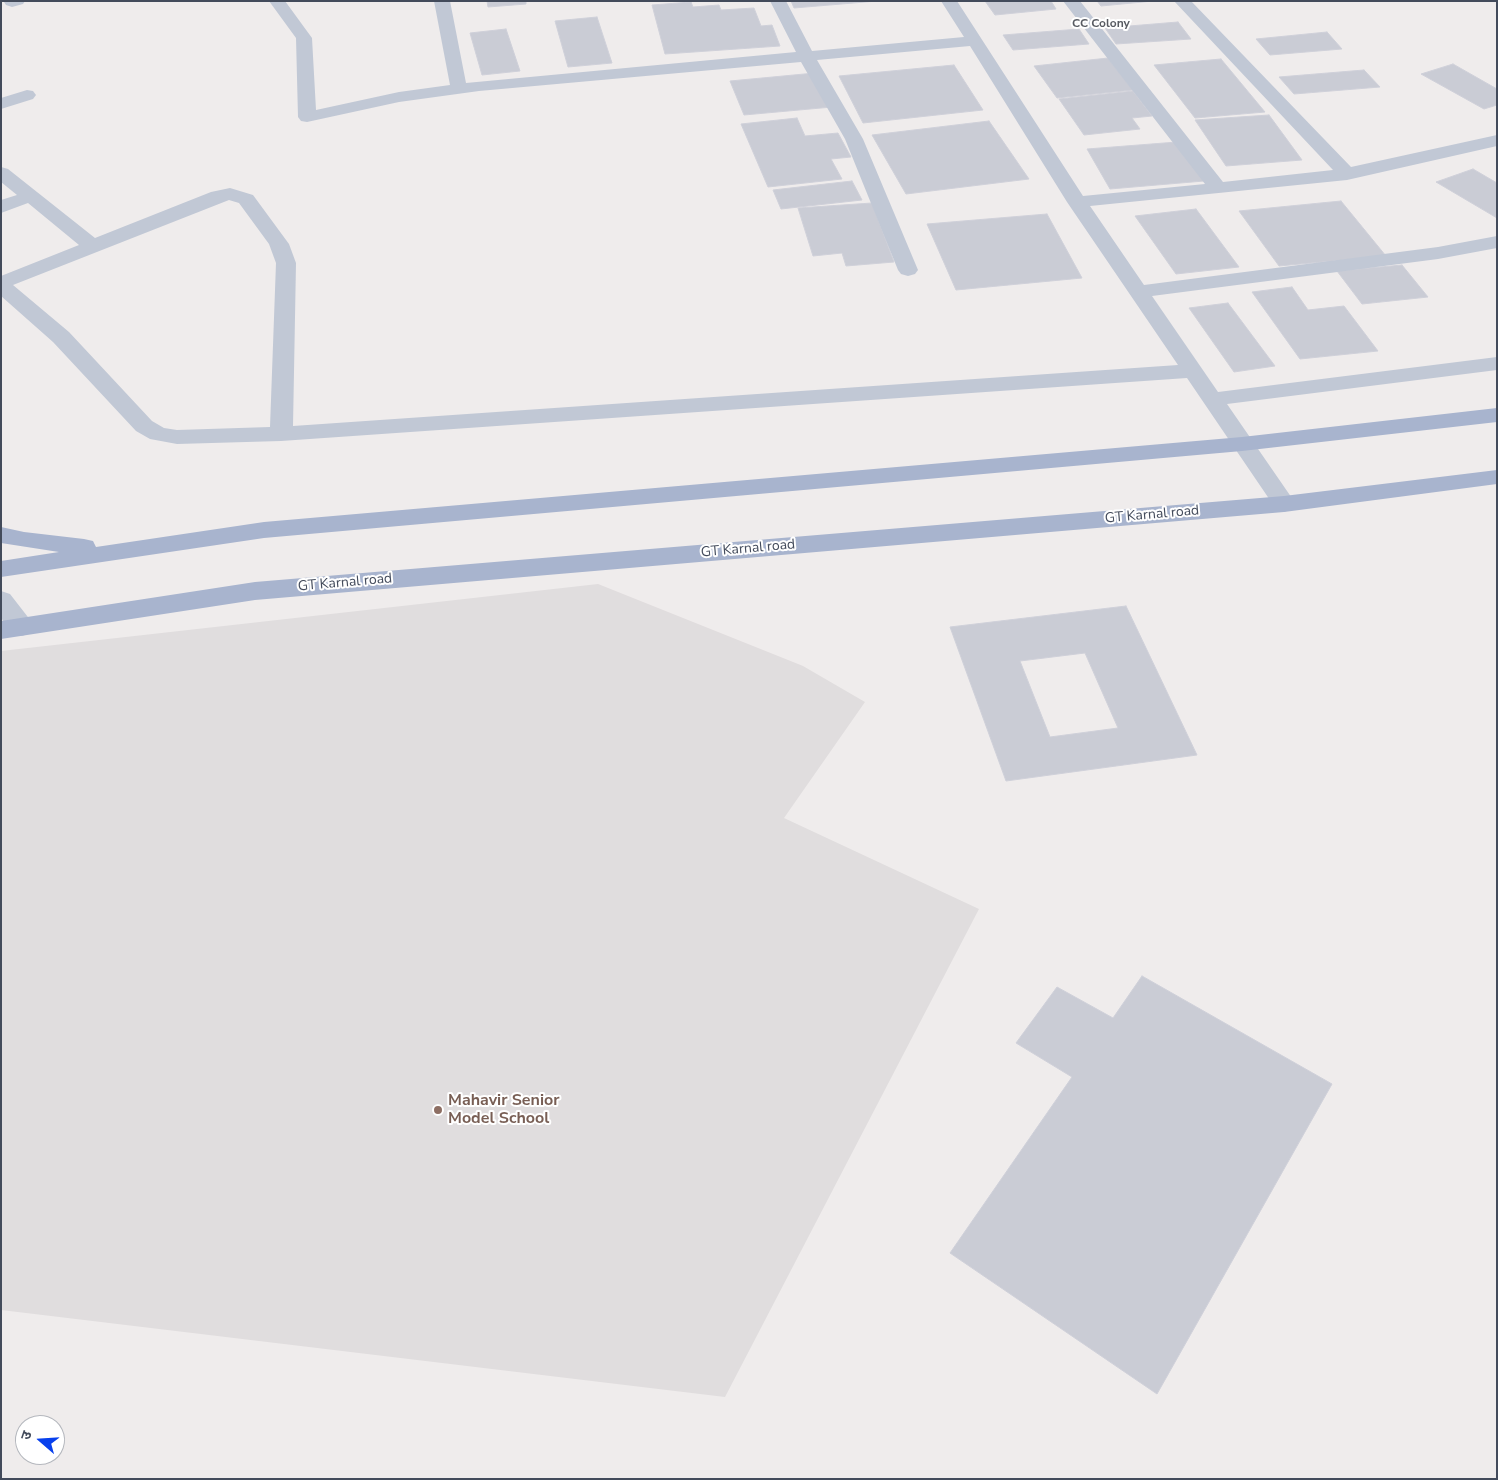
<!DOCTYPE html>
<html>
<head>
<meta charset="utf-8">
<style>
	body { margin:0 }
	#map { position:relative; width:1498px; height:1480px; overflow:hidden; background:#efecec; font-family:"Nunito Sans","Noto Sans Devanagari",sans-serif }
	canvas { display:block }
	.frame { position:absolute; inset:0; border:2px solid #434b5b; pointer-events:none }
	.north { position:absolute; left:15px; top:1415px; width:50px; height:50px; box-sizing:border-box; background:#fff; border:1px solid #b4b7bd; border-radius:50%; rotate:289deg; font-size:14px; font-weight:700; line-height:20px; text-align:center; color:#434b5b }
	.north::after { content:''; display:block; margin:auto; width:18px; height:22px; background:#0840ed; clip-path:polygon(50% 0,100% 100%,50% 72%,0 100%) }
</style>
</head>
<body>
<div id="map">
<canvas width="1498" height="1480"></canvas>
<div class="frame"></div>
<div class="north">उ</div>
</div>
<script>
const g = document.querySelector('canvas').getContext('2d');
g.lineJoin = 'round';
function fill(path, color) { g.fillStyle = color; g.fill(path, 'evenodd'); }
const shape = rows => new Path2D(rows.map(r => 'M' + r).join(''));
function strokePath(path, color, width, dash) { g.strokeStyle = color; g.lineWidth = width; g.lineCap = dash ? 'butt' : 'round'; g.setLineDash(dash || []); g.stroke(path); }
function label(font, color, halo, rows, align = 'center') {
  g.font = font + ' "Nunito Sans",sans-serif'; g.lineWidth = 4; g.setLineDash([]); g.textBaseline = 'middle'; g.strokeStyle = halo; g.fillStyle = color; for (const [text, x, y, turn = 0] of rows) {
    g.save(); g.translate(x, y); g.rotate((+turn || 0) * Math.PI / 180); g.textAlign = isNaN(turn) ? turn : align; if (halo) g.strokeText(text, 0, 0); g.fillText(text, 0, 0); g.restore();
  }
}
const education = shape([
	[598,584,803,666,865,702,784,818,979,909,725,1397,1,1310,1,651]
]);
const building = shape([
	[487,1,526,1,526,4,488,7,487,1],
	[791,1,877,1,794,8,791,1],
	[985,1,1051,1,1056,9,995,15,985,1],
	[1097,1,1153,1,1101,6,1097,1],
	[691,2,693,7,719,5,721,10,754,8,761,26,772,25,780,46,665,54,652,5,691,2],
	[597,17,612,63,568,67,555,21,597,17],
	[1178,22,1191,39,1116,44,1105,28,1178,22],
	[506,29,520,71,482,75,470,33,506,29],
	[1079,29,1089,44,1013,50,1003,35,1079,29],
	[1327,32,1342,49,1270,55,1256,39,1327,32],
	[1108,58,1133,90,1057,98,1034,66,1108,58],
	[1221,59,1265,112,1195,118,1154,65,1221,59],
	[1453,64,1497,89,1497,105,1484,109,1421,74,1453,64],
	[954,65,983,110,863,123,839,76,954,65],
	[1364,70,1380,87,1294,94,1279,77,1364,70],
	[815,73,832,107,744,115,730,81,815,73],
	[1133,91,1152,116,1132,118,1140,129,1084,135,1059,99,1133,91],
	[1269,115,1302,160,1226,166,1195,120,1269,115],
	[797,118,805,136,838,133,851,157,831,159,842,179,768,187,741,124,797,118],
	[989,121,1029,179,906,194,872,135,989,121],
	[1177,142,1204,181,1110,189,1087,149,1177,142],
	[1473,169,1497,183,1497,218,1436,182,1473,169],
	[852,181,862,200,781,209,773,190,852,181],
	[1341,201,1386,256,1279,266,1239,211,1341,201],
	[872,203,894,262,846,266,842,253,813,256,798,208,872,203],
	[1196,209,1239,267,1176,274,1135,216,1196,209],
	[1047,214,1082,278,956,290,927,224,1047,214],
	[1402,265,1428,297,1362,304,1337,271,1402,265],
	[1292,287,1308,310,1344,306,1378,351,1300,359,1252,292,1292,287],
	[1228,303,1275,366,1234,372,1189,308,1228,303],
	[1126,606,1197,755,1006,781,950,627,1126,606],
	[1085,653,1118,728,1050,737,1020,661,1085,653],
	[1142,976,1332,1084,1157,1394,950,1253,1072,1077,1016,1043,1057,987,1113,1018,1142,976]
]);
const minor = shape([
	[25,1,23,4,12,7,6,5,4,2,25,1],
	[269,1,285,1,312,38,316,110,399,92,450,85,434,1,450,1,466,83,796,52,770,1,786,1,812,51,964,37,941,1,957,1,1083,196,1205,184,1063,1,1080,1,1223,182,1333,170,1174,1,1191,1,1351,167,1497,135,1497,146,1347,180,1090,206,1144,285,1438,247,1497,236,1497,248,1438,259,1152,296,1218,392,1497,357,1497,370,1227,404,1296,504,1292,509,1284,512,1276,509,1187,378,281,441,177,444,150,439,136,431,53,342,1,296,1,276,79,245,28,203,1,213,1,200,17,195,1,182,1,167,8,169,95,238,211,192,230,188,253,195,289,244,296,263,293,426,1178,365,1067,202,970,46,817,60,863,139,918,270,915,274,908,276,901,274,898,270,845,139,801,62,479,91,399,102,307,122,301,121,298,117,296,38,269,1],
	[229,200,239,203,269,244,276,263,270,427,177,430,164,428,152,421,69,332,13,285,229,200],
	[27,90,33,91,36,95,33,99,1,109,1,98,27,90],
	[1,591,10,594,31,621,35,627,31,633,22,636,13,633,1,618,1,591]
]);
const major = shape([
	[1497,408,1497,422,1242,451,264,538,1,577,1,561,59,552,1,543,1,527,24,532,84,539,93,541,96,547,264,522,1242,437,1497,408],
	[1497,470,1497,484,1284,512,255,600,1,639,1,621,255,582,1284,496,1497,470]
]);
const markers = [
	[438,1110,5,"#8d6e63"]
];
const farNeighbourhoodnames = [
	["CC Colony",1101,24]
];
const streetNames = [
	["GT Karnal road",1152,515,-5],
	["GT Karnal road",748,549,-5],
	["GT Karnal road",345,583,-5]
];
const nearEducationnames = [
	["Mahavir Senior",448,1101],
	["Model School",448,1119]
];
fill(education, '#e0ddde');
fill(building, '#caccd5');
strokePath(building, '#cfd0d9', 1);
fill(minor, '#c1c8d5');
fill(major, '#a8b4ce');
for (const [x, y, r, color] of markers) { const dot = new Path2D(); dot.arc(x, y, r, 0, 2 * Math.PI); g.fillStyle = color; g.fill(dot); strokePath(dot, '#fff', 2); }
label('bold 12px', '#585b62', '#fff', farNeighbourhoodnames);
label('14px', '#434b5b', '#fff', streetNames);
label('bold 16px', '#785e54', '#fff', nearEducationnames, 'left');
</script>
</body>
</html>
